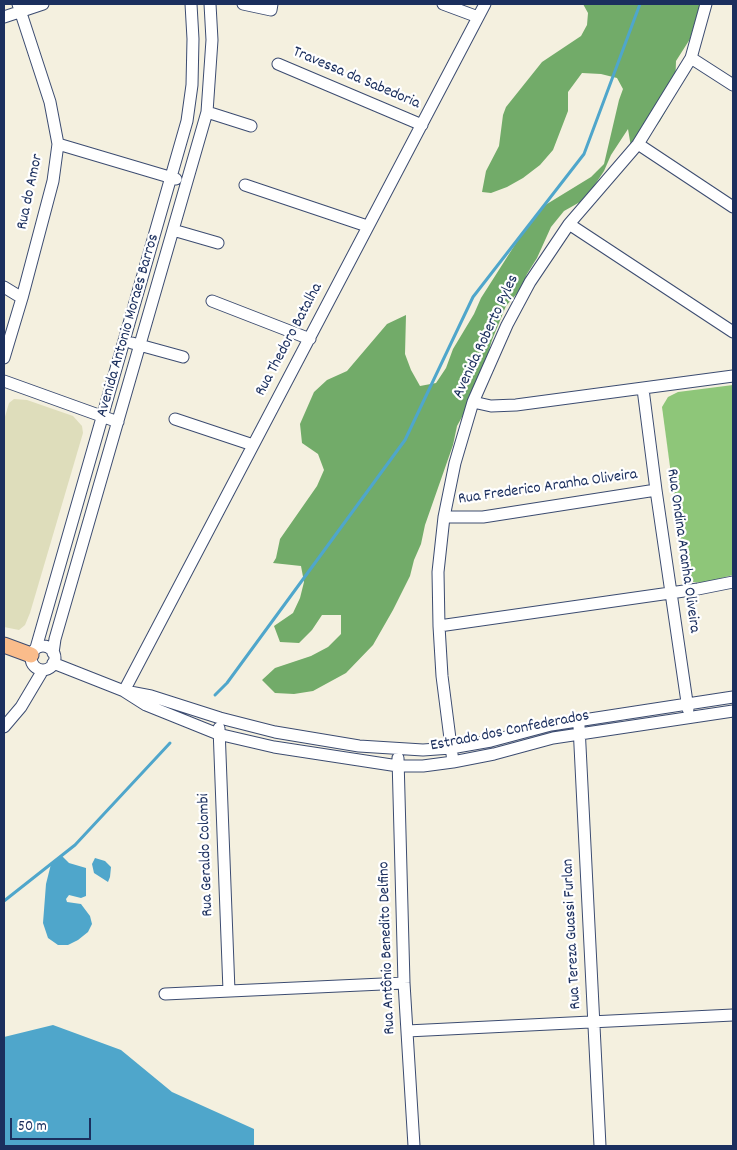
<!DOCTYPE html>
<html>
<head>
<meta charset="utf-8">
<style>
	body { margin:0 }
	#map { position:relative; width:737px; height:1150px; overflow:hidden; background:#f4f0df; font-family:Dekko,sans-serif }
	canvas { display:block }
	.frame { position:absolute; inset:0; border:5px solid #1b2f5e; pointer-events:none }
	.scale { position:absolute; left:10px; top:1118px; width:81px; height:22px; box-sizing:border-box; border:2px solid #1b2f5e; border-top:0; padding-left:6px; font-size:15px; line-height:18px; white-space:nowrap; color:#1b2f5e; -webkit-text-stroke:4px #fff; paint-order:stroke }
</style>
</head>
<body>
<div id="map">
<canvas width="737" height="1150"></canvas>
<div class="frame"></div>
<div class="scale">50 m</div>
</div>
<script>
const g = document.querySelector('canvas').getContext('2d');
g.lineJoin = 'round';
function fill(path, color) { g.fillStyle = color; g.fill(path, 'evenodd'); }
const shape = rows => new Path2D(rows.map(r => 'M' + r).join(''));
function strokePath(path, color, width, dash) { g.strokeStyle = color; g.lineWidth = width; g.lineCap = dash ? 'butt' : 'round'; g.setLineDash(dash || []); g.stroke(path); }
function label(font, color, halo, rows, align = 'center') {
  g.font = font + ' Dekko,sans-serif'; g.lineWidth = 4.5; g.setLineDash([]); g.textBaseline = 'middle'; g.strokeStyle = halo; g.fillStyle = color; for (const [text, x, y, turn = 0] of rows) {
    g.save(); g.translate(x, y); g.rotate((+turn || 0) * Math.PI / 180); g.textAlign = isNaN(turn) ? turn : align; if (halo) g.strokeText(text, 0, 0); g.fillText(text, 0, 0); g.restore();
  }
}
const built = shape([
	[14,399,27,400,73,416,82,426,83,433,30,613,25,625,19,630,4,627,4,420,9,403]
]);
const green = shape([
	[733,385,733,575,703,583,693,582,686,576,684,571,662,407,668,397,678,392]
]);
const forest = shape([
	[583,4,700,4,690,39,676,61,675,90,672,100,660,121,646,139,632,153,628,129,611,155,604,171,594,186,580,202,564,211,551,227,537,258,527,274,520,290,506,306,492,340,478,388,457,426,453,445,425,525,421,544,414,560,410,576,393,610,373,645,346,673,313,691,294,694,275,693,262,680,275,668,311,656,328,647,341,634,341,615,322,615,312,630,299,643,280,642,274,626,293,613,300,598,304,582,301,566,273,563,276,558,280,539,317,486,324,470,318,454,302,443,300,424,314,392,327,380,347,371,387,324,406,315,405,354,411,370,420,386,436,383,446,368,453,349,474,314,481,298,525,229,542,207,591,177,604,164,619,100,623,89,617,78,601,74,582,73,568,92,568,111,553,150,540,165,523,178,507,187,491,193,482,192,486,171,499,146,503,115,506,107,542,62,581,36,587,25,588,13]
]);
const water = shape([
	[61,855,69,863,86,868,86,896,81,898,69,895,66,899,67,902,81,904,90,916,92,924,88,932,78,940,68,945,58,945,48,938,43,923,46,884,51,864],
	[95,858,105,861,111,867,110,877,108,882,94,873,92,864],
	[53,1025,121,1050,172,1092,254,1129,254,1146,4,1146,4,1037]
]);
const stream = shape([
	[215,695,227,683,405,440,473,297,584,154,640,4],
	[4,901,75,845,170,743]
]);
const minor = shape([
	[243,4,271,10,272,4],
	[443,4,478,17],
	[4,17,43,4],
	[691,58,733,85],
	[278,64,422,125],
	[207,112,251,126],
	[58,144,176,179],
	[638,144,733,207],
	[245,185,367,226],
	[569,224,733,332],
	[173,230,218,243],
	[4,287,22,298],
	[212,301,310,339],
	[132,343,183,357],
	[4,358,22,298,53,181,58,144,50,102,18,4],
	[4,381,118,422],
	[643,389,656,490,688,709],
	[473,402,491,406,516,405,733,376],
	[175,419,253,445],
	[444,517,483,517,656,490],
	[439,626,698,589,733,582],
	'31 658a12 12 0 1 1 24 0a12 12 0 1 1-24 0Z',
	[36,648,187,121,192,85,193,39,191,4],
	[53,653,55,639,207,112,212,40,210,4],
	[53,663,124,691,146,705,218,734,274,747,398,766,423,766,453,762,494,754,553,738,733,711],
	[124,691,485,4],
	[130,692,151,696,220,718,275,732,359,746,423,750,451,748,491,741,551,725,733,697],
	[579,726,600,1146],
	[4,727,21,707,43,670],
	[219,728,229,991],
	[398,758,404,983,414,1146],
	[453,762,442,676,439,626,438,572,444,517,455,463,473,402,507,325,530,282,569,224,638,144,691,58,706,4],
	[165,994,404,983],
	[407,1031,733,1015]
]);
const major = shape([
	[4,645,31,655]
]);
const streetNames = [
	["Travessa da Sabedoria",356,79,23],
	["Rua do Amor",31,192,-78],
	["Avenida Antonio Moraes Barros",129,326,-74],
	["Avenida Roberto Pyles",487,337,-65],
	["Rua Thedoro Batalha",290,340,-62],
	["Rua Frederico Aranha Oliveira",548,488,-8],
	["Rua Ondina Aranha Oliveira",682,551,82],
	["Estrada dos Confederados",510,732,-11],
	["Rua Geraldo Colombi",207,855,-92],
	["Rua Tereza Guassi Furlan",573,934,-93],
	["Rua Antônio Benedito Delfino",388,948,-92]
];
fill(built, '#deddbb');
fill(green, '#8ec679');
fill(forest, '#72ab69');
fill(water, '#4fa6cb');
strokePath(stream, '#4fa6cb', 3);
strokePath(minor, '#3c4c71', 13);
strokePath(major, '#3c4c71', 17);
strokePath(minor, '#fff', 11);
strokePath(major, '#fabc8b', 15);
label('16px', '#1b2f5e', '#fff', streetNames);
</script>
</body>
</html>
